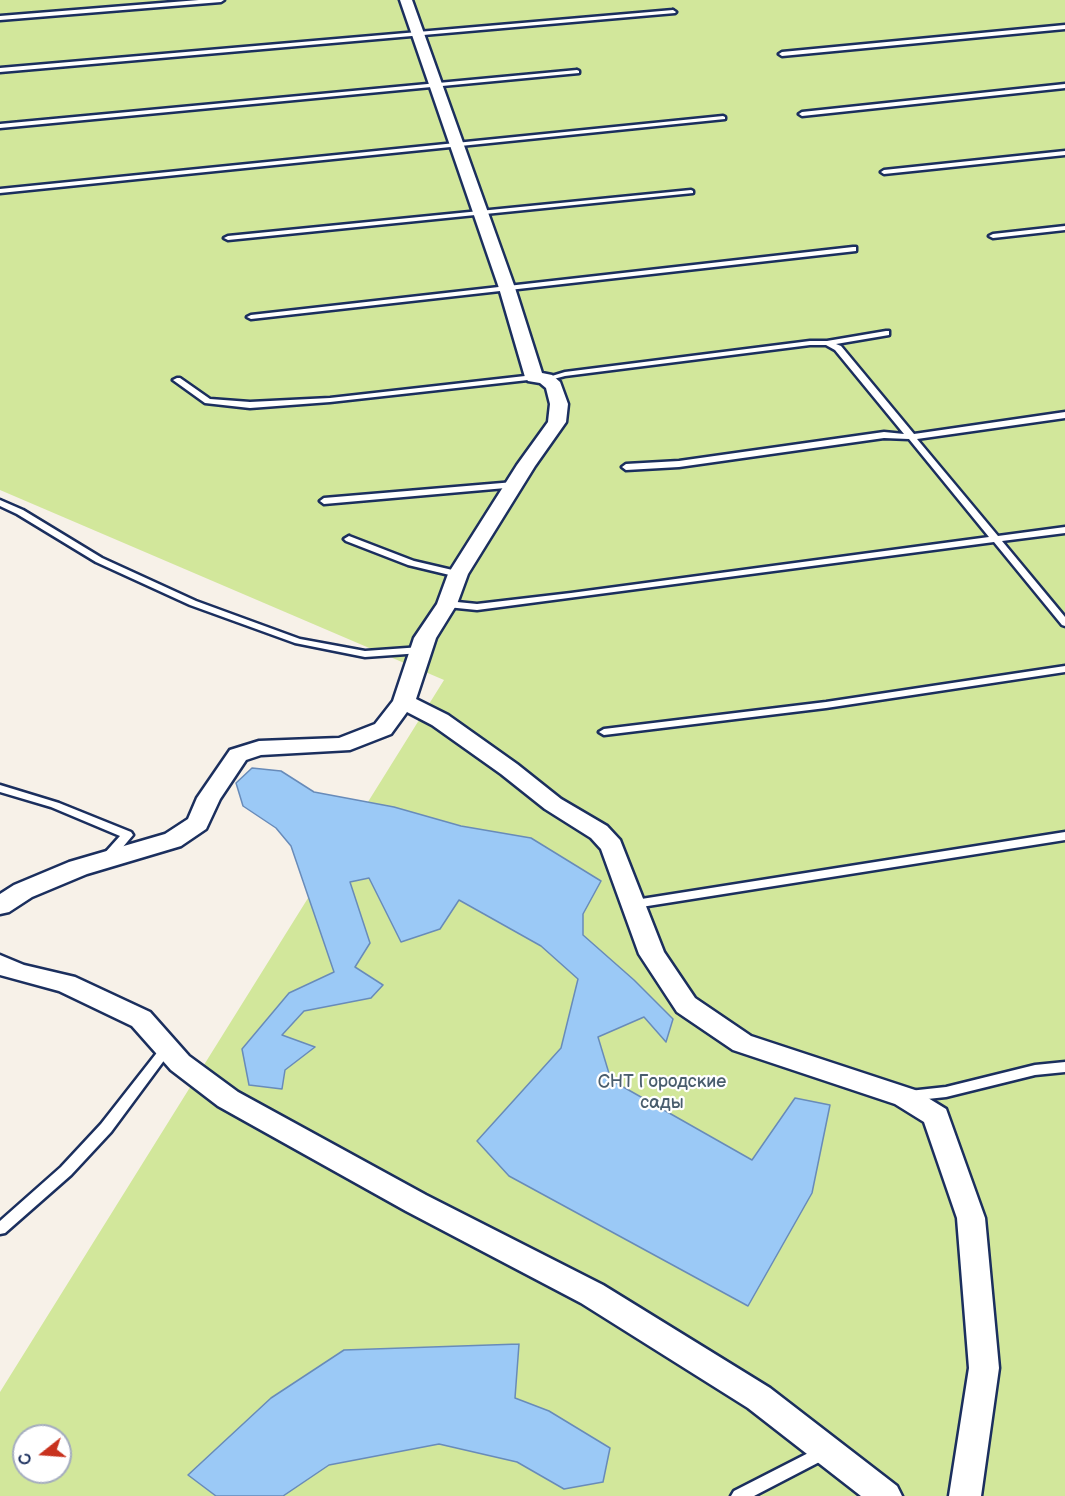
<!DOCTYPE html>
<html>
<head>
<meta charset="utf-8">
<style>
	body { margin:0 }
	#map { position:relative; width:1065px; height:1496px; overflow:hidden; background:#f7f1e8; font-family:"Balsamiq Sans",sans-serif }
	canvas { display:block }
	.north { position:absolute; left:12px; top:1424px; width:60px; height:60px; box-sizing:border-box; background:#fff; border:2px solid #a4acbf; border-radius:50%; rotate:253deg; font-size:16px; font-weight:700; line-height:24px; text-align:center; color:#1b2f5e }
	.north::after { content:''; display:block; margin:auto; width:21px; height:27px; background:#c8321e; clip-path:polygon(50% 0,100% 100%,50% 72%,0 100%) }
</style>
</head>
<body>
<div id="map">
<canvas width="1065" height="1496"></canvas>
<div class="north">С</div>
</div>
<script>
const g = document.querySelector('canvas').getContext('2d');
g.lineJoin = 'round';
function fill(path, color) { g.fillStyle = color; g.fill(path, 'evenodd'); }
const shape = rows => new Path2D(rows.map(r => 'M' + r).join(''));
function strokePath(path, color, width, dash) { g.strokeStyle = color; g.lineWidth = width; g.lineCap = dash ? 'butt' : 'round'; g.setLineDash(dash || []); g.stroke(path); }
function label(font, color, halo, rows, align = 'center') {
  g.font = font + ' "Balsamiq Sans",sans-serif'; g.lineWidth = 4.5; g.setLineDash([]); g.textBaseline = 'middle'; g.strokeStyle = halo; g.fillStyle = color; for (const [text, x, y, turn = 0] of rows) {
    g.save(); g.translate(x, y); g.rotate((+turn || 0) * Math.PI / 180); g.textAlign = isNaN(turn) ? turn : align; if (halo) g.strokeText(text, 0, 0); g.fillText(text, 0, 0); g.restore();
  }
}
const green = shape([
	[0,0,1065,0,1065,1496,0,1496,0,1392,444,680,0,490],
	[24,1436,60,1436,60,1472,24,1472]
]);
const water = shape([
	[252,768,281,771,314,792,394,807,461,826,531,838,601,881,583,914,583,935,634,980,673,1019,666,1042,644,1017,598,1037,611,1080,752,1160,795,1098,830,1105,812,1193,748,1306,509,1176,477,1141,561,1048,578,979,541,946,459,900,440,929,401,942,369,878,350,882,370,943,355,967,383,985,371,998,304,1011,282,1035,315,1047,285,1070,282,1089,249,1085,242,1049,289,993,334,972,291,846,276,828,243,806,236,783,252,768],
	[519,1344,515,1398,549,1411,610,1448,603,1482,564,1489,517,1462,439,1444,329,1465,283,1496,216,1496,188,1475,271,1398,344,1350,519,1344]
]);
const service = shape([
	[199,0,224,0,221,2,0,20,0,16,199,0],
	[673,10,676,12,675,13,0,72,0,68,673,10],
	[1065,25,1065,29,782,56,779,54,782,52,1065,25],
	[577,70,579,71,579,73,0,128,0,124,577,70],
	[1065,84,1065,88,802,116,799,114,802,112,1065,84],
	[723,116,725,117,725,119,0,193,0,189,723,116],
	[1065,151,1065,155,884,174,881,172,884,170,1065,151],
	[691,190,693,191,693,193,228,240,224,238,228,236,691,190],
	[1065,226,1065,230,993,238,989,236,993,234,1065,226],
	[853,247,856,247,856,251,251,319,247,317,251,315,853,247],
	[886,331,889,331,889,335,836,344,841,346,914,434,1065,412,1065,418,917,439,998,536,1065,527,1065,533,1002,541,1065,617,1065,626,1062,625,994,542,477,610,447,607,442,604,447,601,477,604,571,593,989,537,909,439,884,438,679,467,626,470,622,467,626,464,679,461,884,432,904,434,835,350,826,345,810,345,565,376,546,381,542,379,565,372,810,341,827,341,886,331],
	[534,375,537,375,537,379,330,402,250,408,205,403,173,380,177,378,180,378,210,399,250,402,330,398,534,375],
	[514,482,517,483,517,487,324,504,320,501,324,498,514,482],
	[0,500,23,510,102,558,196,601,300,639,365,651,421,647,426,650,421,653,365,657,295,643,190,605,96,562,17,514,0,506,0,500],
	[349,536,414,561,461,572,463,574,458,577,408,565,346,541,344,539,349,536],
	[1065,666,1065,672,826,708,604,735,599,732,604,729,826,702,1065,666],
	[0,785,59,803,131,832,133,835,111,861,103,861,101,858,103,855,120,836,51,807,0,792,0,785],
	[1065,832,1065,840,635,908,631,907,629,904,631,901,635,900,1065,832],
	[167,1043,171,1045,173,1048,171,1051,111,1132,71,1175,5,1233,0,1234,0,1221,61,1167,101,1124,163,1045,167,1043],
	[1065,1062,1065,1072,1035,1075,946,1097,909,1101,905,1099,903,1096,905,1093,909,1091,946,1087,1035,1065,1065,1062],
	[824,1445,829,1447,831,1452,829,1457,754,1496,731,1496,734,1491,824,1445]
]);
const minor = shape([
	[400,0,412,0,515,288,542,373,552,375,560,382,568,404,566,422,535,466,468,574,457,604,436,638,416,699,448,715,517,764,561,799,607,826,620,840,664,952,695,998,751,1036,915,1090,946,1109,985,1218,999,1368,981,1496,949,1496,969,1368,957,1218,924,1122,895,1104,733,1050,677,1012,639,954,601,849,591,838,545,809,501,774,432,725,407,712,391,734,350,750,261,755,246,760,220,799,206,829,181,846,87,874,32,897,9,912,0,914,0,894,14,885,69,862,165,834,188,819,197,798,230,750,259,741,339,738,375,724,393,701,414,638,437,604,448,574,517,465,548,422,550,404,546,388,540,383,528,381,525,377,499,288,400,0],
	[0,955,24,965,75,977,150,1012,189,1056,238,1092,426,1195,603,1285,770,1388,897,1486,902,1496,861,1496,748,1408,581,1303,406,1211,218,1106,171,1070,132,1026,59,991,0,975,0,955]
]);
const nearParknames = [
	["СНТ Городские",662,1082],
	["сады",662,1103]
];
fill(green, '#d2e79b');
fill(water, '#9bc9f6');
strokePath(water, '#688bb9', 1.5);
strokePath(service, '#1b2f5e', 5);
strokePath(minor, '#1b2f5e', 5);
fill(service, '#fff');
fill(minor, '#fff');
label('18px', '#495d6d', '#fff', nearParknames);
</script>
</body>
</html>
